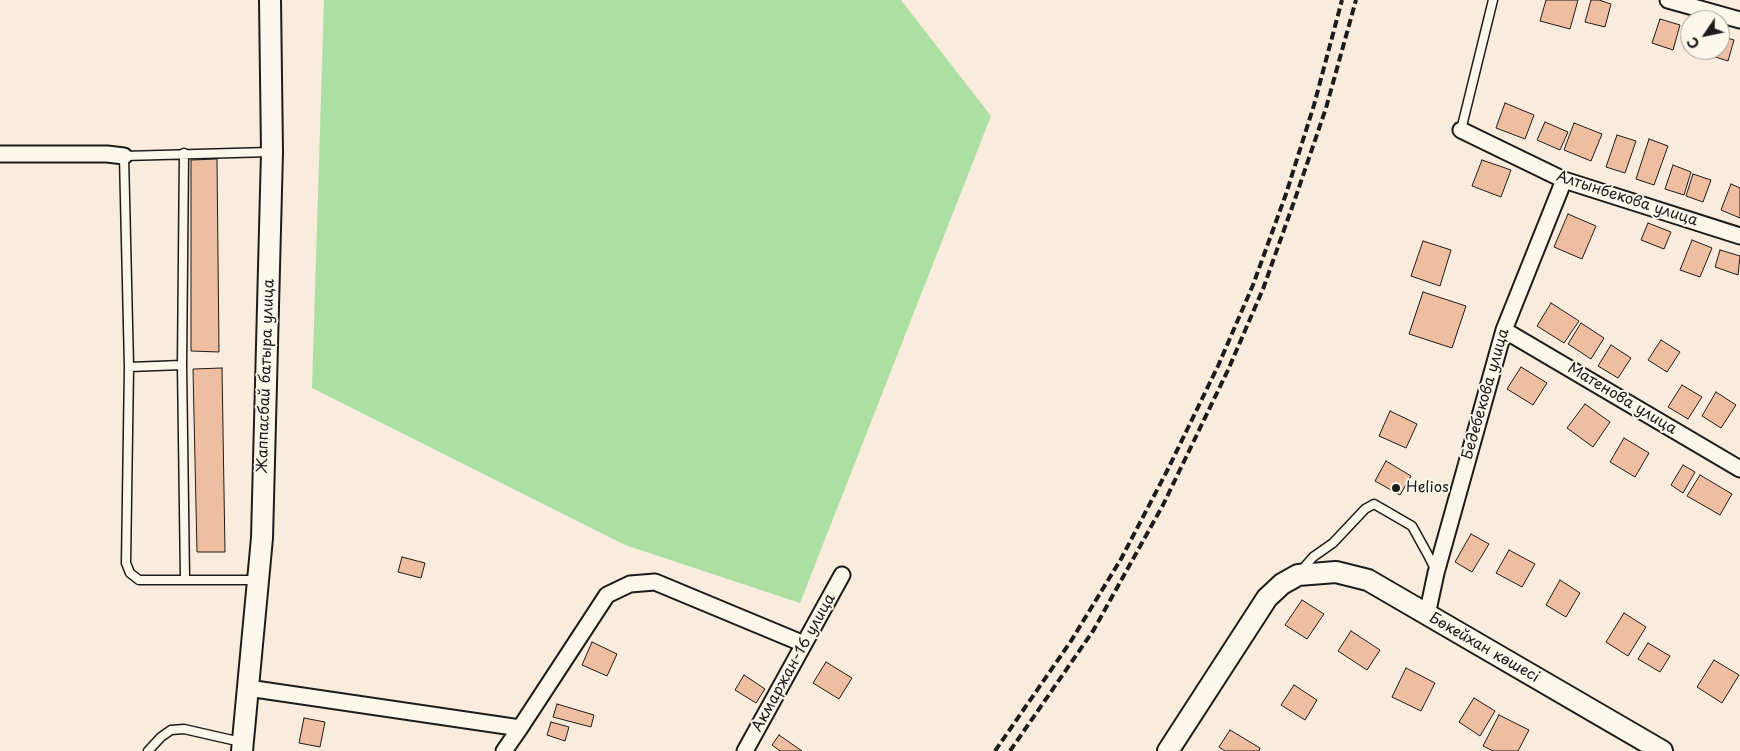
<!DOCTYPE html>
<html>
<head>
<meta charset="utf-8">
<style>
	body { margin:0 }
	#map { position:relative; width:1740px; height:751px; overflow:hidden; background:#f9ecdd; font-family:"Playpen Sans",sans-serif }
	canvas { display:block }
	.north { position:absolute; left:1680px; top:10px; width:50px; height:50px; box-sizing:border-box; background:#fbf7ec; border:1px solid #a29f99; border-radius:50%; rotate:236deg; font-size:14px; font-weight:700; line-height:20px; text-align:center; color:#1c1c1c }
	.north::after { content:''; display:block; margin:auto; width:18px; height:22px; background:#1c1c1c; clip-path:polygon(50% 0,100% 100%,50% 72%,0 100%) }
</style>
</head>
<body>
<div id="map">
<canvas width="1740" height="751"></canvas>
<div class="north">С</div>
</div>
<script>
const g = document.querySelector('canvas').getContext('2d');
g.lineJoin = 'round';
function fill(path, color) { g.fillStyle = color; g.fill(path, 'evenodd'); }
const shape = rows => new Path2D(rows.map(r => 'M' + r).join(''));
function strokePath(path, color, width, dash) { g.strokeStyle = color; g.lineWidth = width; g.lineCap = dash ? 'butt' : 'round'; g.setLineDash(dash || []); g.stroke(path); }
function label(font, color, halo, rows, align = 'center') {
  g.font = font + ' "Playpen Sans",sans-serif'; g.lineWidth = 4; g.setLineDash([]); g.textBaseline = 'middle'; g.strokeStyle = halo; g.fillStyle = color; for (const [text, x, y, turn = 0] of rows) {
    g.save(); g.translate(x, y); g.rotate((+turn || 0) * Math.PI / 180); g.textAlign = isNaN(turn) ? turn : align; if (halo) g.strokeText(text, 0, 0); g.fillText(text, 0, 0); g.restore();
  }
}
const green = shape([
	[324,0,901,0,991,116,800,603,625,545,312,388]
]);
const building = shape([
	[1546,0,1578,0,1570,29,1540,21,1546,0],
	[1591,0,1599,0,1611,4,1605,27,1585,22,1591,0],
	[1660,19,1680,25,1673,50,1652,43,1660,19],
	[1720,36,1734,40,1728,61,1706,54,1708,50,1720,50,1720,36],
	[1505,103,1534,115,1525,139,1496,128,1505,103],
	[1545,122,1568,132,1560,150,1537,140,1545,122],
	[1574,123,1602,134,1591,161,1564,150,1574,123],
	[1617,135,1636,141,1625,173,1606,167,1617,135],
	[1649,139,1668,146,1654,185,1636,179,1649,139],
	[217,159,219,352,191,351,191,160,217,159],
	[1482,160,1511,170,1501,197,1472,186,1482,160],
	[1673,165,1691,172,1684,195,1665,189,1673,165],
	[1693,174,1711,180,1703,202,1686,196,1693,174],
	[1731,184,1740,188,1740,218,1721,210,1731,184],
	[1568,214,1596,226,1582,259,1554,247,1568,214],
	[1648,223,1671,232,1664,249,1641,240,1648,223],
	[1692,240,1712,248,1700,277,1680,270,1692,240],
	[1423,241,1451,250,1440,286,1411,276,1423,241],
	[1720,250,1740,256,1738,275,1715,267,1720,250],
	[1423,292,1466,306,1452,348,1409,334,1423,292],
	[1551,303,1579,321,1564,343,1537,326,1551,303],
	[1581,323,1604,338,1591,359,1568,344,1581,323],
	[1661,340,1680,352,1667,372,1648,360,1661,340],
	[1611,345,1631,358,1618,378,1598,366,1611,345],
	[1521,367,1547,383,1533,405,1507,389,1521,367],
	[222,368,225,552,197,552,193,369,222,368],
	[1682,385,1702,397,1688,419,1668,407,1682,385],
	[1716,392,1736,405,1721,428,1702,416,1716,392],
	[1585,404,1610,422,1593,447,1567,428,1585,404],
	[1390,411,1417,424,1406,448,1379,436,1390,411],
	[1624,438,1649,453,1635,477,1610,462,1624,438],
	[1386,461,1411,476,1400,495,1375,481,1386,461],
	[1683,465,1695,472,1683,493,1671,485,1683,465],
	[1700,475,1732,494,1720,515,1687,496,1700,475],
	[1471,534,1489,544,1472,572,1455,562,1471,534],
	[1509,550,1535,564,1522,587,1496,573,1509,550],
	[402,557,425,563,421,578,398,572,402,557],
	[1560,580,1580,593,1566,617,1546,605,1560,580],
	[1302,600,1324,614,1307,639,1285,625,1302,600],
	[1624,613,1646,627,1628,656,1606,642,1624,613],
	[1351,631,1380,650,1367,670,1338,651,1351,631],
	[592,642,617,654,607,676,582,665,592,642],
	[1648,643,1670,656,1660,672,1638,659,1648,643],
	[1714,660,1739,675,1722,703,1697,687,1714,660],
	[826,662,852,678,839,699,813,683,826,662],
	[1406,668,1435,683,1421,711,1392,697,1406,668],
	[744,675,765,689,756,703,735,690,744,675],
	[1294,685,1317,700,1305,720,1281,705,1294,685],
	[1474,698,1495,711,1480,736,1459,722,1474,698],
	[557,704,594,715,591,727,553,717,557,704],
	[1499,715,1529,730,1518,751,1493,751,1483,746,1499,715],
	[304,718,325,722,320,747,299,743,304,718],
	[551,722,569,727,565,741,547,735,551,722],
	[1230,730,1260,748,1259,751,1225,751,1219,747,1230,730],
	[779,735,802,751,780,751,772,745,779,735]
]);
const lane = shape([
	[1461,130,1493,0],
	[184,153,182,365,185,579],
	[129,367,182,365],
	[1301,571,1313,557,1333,543,1365,509,1374,504,1412,526,1428,555,1436,571],
	[257,580,139,580,130,573,126,563,129,367,124,156,270,152],
	[148,751,161,737,171,730,184,729,241,742]
]);
const street = shape([
	[1668,0,1740,20],
	[1461,130,1564,180,1740,236],
	[0,154,107,154,124,156],
	[1504,330,1740,469],
	[1427,615,1436,573,1504,330,1564,180],
	[248,688,520,728],
	[504,751,520,728,607,595,630,584,655,582,804,644],
	[745,751,842,575]
]);
const secondary = shape([
	[242,751,262,538,272,152,270,0],
	[1168,751,1267,598,1282,584,1298,575,1336,572,1368,580,1662,751]
]);
const rail = shape([
	[995,751,1071,641,1121,559,1168,469,1218,366,1253,285,1286,194,1314,105,1342,0],
	[1010,751,1093,631,1163,505,1228,370,1263,289,1295,199,1326,108,1356,0]
]);
const markers = [
	[1396,488,5,"#1c1c1c"]
];
const streetNames = [
	["Алтынбекова улица",1627,199,18],
	["Жаппасбай батыра улица",266,376,-88],
	["Бедебекова улица",1486,394,-74],
	["Матенова улица",1622,399,31],
	["Бөкейхан көшесі",1484,648,30],
	["Акмаржан-16 улица",794,663,-61]
];
const poiNames = [
	["Helios",1406,488]
];
fill(green, '#ace0a3');
fill(building, '#efbea0');
strokePath(building, '#1c1c1c', 1);
strokePath(lane, '#1c1c1c', 11);
strokePath(street, '#1c1c1c', 19);
strokePath(secondary, '#1c1c1c', 24);
strokePath(lane, '#fbf7ec', 8);
strokePath(street, '#fbf7ec', 15);
strokePath(secondary, '#fbf7ec', 20);
strokePath(rail, '#1c1c1c', 4, [8, 4]);
for (const [x, y, r, color] of markers) { const dot = new Path2D(); dot.arc(x, y, r, 0, 2 * Math.PI); g.fillStyle = color; g.fill(dot); strokePath(dot, '#fbf7ec', 2); }
label('15px', '#1c1c1c', '#fbf7ec', streetNames);
label('15px', '#1c1c1c', '#fbf7ec', poiNames, 'left');
</script>
</body>
</html>
